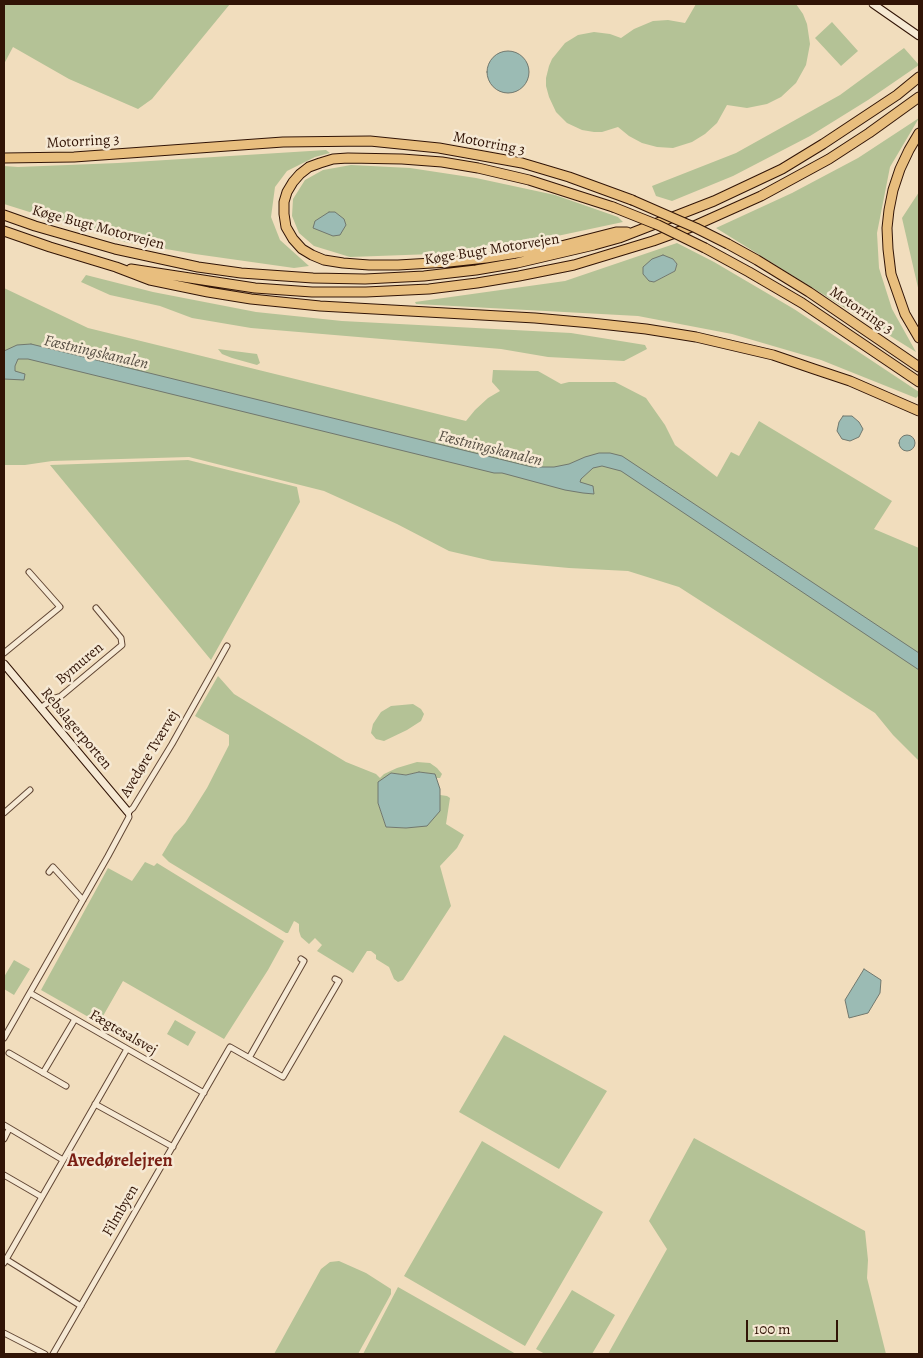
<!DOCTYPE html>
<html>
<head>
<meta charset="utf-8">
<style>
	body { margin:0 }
	#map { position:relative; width:923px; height:1358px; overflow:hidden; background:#f1ddbd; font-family:Alegreya,serif }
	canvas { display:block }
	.frame { position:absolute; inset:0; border:5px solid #311406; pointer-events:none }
	.scale { position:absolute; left:746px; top:1320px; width:92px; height:22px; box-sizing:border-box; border:2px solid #311406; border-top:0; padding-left:6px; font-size:15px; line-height:18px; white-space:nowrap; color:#311406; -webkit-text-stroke:4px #f6e9d4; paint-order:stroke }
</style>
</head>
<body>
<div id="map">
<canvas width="923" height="1358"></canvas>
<div class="frame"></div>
<div class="scale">100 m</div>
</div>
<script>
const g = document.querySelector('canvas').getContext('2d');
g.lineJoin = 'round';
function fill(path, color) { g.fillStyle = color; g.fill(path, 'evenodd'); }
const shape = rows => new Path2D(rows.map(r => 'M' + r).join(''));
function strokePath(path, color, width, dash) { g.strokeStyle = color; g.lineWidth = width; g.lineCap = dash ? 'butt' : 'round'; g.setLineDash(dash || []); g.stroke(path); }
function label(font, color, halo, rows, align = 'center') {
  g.font = font + ' Alegreya,serif'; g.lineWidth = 5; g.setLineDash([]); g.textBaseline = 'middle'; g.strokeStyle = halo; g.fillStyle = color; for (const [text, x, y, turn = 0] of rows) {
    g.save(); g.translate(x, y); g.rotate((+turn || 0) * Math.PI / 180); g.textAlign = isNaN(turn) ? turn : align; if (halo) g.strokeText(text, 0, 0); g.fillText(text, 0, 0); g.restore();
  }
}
const green = shape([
	[4,4,230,4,152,99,138,109,69,79,13,47,4,64],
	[696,4,796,4,803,14,807,24,810,44,806,65,796,83,781,97,767,104,747,108,727,105,717,123,705,134,692,142,673,148,657,147,642,143,629,136,618,127,602,132,594,132,582,130,567,123,556,112,549,97,546,86,546,78,549,66,552,59,565,43,578,35,594,32,610,34,621,38,634,29,653,21,668,20,685,23],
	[832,22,858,51,841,66,815,38],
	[904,48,919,65,868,100,810,136,733,176,672,201,656,196,652,186,736,153,840,95],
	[919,118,890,167,877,233,879,268,892,309,916,352,716,228,792,193,858,158],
	[326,150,330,153,315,157,287,171,275,187,271,217,280,240,309,266,294,268,195,254,125,242,4,204,4,166,18,167,118,163],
	[351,165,410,168,476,178,555,195,618,217,623,222,529,242,433,254,350,257,314,246,299,233,292,216,293,199,305,180,323,170],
	[919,192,919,292,902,218],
	[677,243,714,262,794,309,919,392,919,395,916,398,821,360,732,334,638,316,416,304,415,302,565,281],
	[673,259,677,264,675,271,654,282],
	[86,275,153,292,256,312,342,321,571,333,645,345,647,349,624,361,548,357,501,349,251,328,192,318,160,306,110,295,81,282],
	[4,288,88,328,466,421,475,410,488,398,500,391,492,382,493,370,538,371,561,384,569,382,615,382,646,398,665,425,675,445,717,477,731,452,739,456,759,421,892,501,874,529,919,548,919,761,893,735,875,713,679,587,628,571,569,568,492,561,449,551,397,524,324,491,189,457,52,461,25,465,4,465],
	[218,349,257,354,260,363,257,365,232,358,222,354],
	[188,460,297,487,300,502,211,660,50,465],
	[218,676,234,694,346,762,376,774,380,778,384,774,397,768,417,762,430,763,437,768,442,774,440,778,436,778,435,774,419,772,406,775,391,773,378,803,386,827,406,828,440,811,440,795,447,796,450,798,446,824,464,835,457,848,440,866,451,906,403,980,398,982,394,979,389,967,376,959,376,955,371,951,367,951,353,973,317,951,322,945,315,938,309,944,301,937,299,931,299,924,296,922,294,921,288,933,286,933,169,862,162,855,174,835,185,823,207,788,229,745,229,735,195,716],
	[413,704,421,709,424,714,421,721,407,730,384,741,376,739,371,733,373,724,381,712,391,706],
	[145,862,154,866,157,863,284,941,268,970,224,1039,123,981,99,1023,41,990,108,868,132,881],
	[14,960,30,969,14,995,4,989,4,977],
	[175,1020,196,1032,188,1046,167,1034],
	[504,1035,607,1091,559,1169,459,1112],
	[694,1138,865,1231,868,1260,867,1278,886,1354,608,1354,667,1249,649,1221],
	[482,1141,603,1212,525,1346,404,1276],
	[339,1261,366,1273,391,1289,391,1294,358,1354,274,1354,321,1269,330,1262],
	[398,1287,516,1354,363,1354],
	[572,1290,615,1315,592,1354,545,1354,536,1349]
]);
const water = shape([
	'487 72a21 21 0 1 1 42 0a21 21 0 1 1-42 0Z',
	[329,212,335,212,344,219,346,225,340,235,333,236,313,228,315,221,329,212],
	[663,255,673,259,677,264,675,271,654,282,649,281,643,274,643,267,652,259,663,255],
	[31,344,532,467,554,467,569,464,585,457,599,453,610,453,622,456,919,653,919,670,621,471,602,466,593,468,581,479,580,482,593,486,594,494,583,493,565,490,502,473,494,473,28,359,18,359,15,366,15,371,25,374,24,380,4,379,4,351,17,345,31,344],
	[843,416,852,416,859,422,863,429,859,437,850,441,842,439,837,431,839,422,843,416],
	'899 443a8 8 0 1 1 16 0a8 8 0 1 1-16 0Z',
	[419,772,435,774,440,789,440,811,427,826,406,828,386,827,378,803,378,782,391,773,406,775,419,772],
	[864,969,881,980,880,993,868,1013,849,1018,845,1000,864,969]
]);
const street = shape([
	[4,653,60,607,29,572],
	[40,708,55,698,61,696,122,645,121,638,96,608],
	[4,813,30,790],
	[49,872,53,867,83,900],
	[30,993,204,1093],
	[4,1038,108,856,129,817,128,812,133,808,172,744,227,646],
	[9,1053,66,1086],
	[249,1058,304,961,301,959],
	[43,1073,75,1019],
	[95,1104,173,1147],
	[4,1125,63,1160],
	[4,1139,9,1129],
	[4,1175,42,1197],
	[4,1258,81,1306],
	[4,1263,127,1049],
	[4,1333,45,1354],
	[53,1354,230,1047,283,1077,339,981,335,979]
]);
const secondary = shape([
	[873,4,919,36],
	[4,664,128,812]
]);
const highway = shape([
	[919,133,909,150,900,169,893,190,889,210,887,228,888,249,891,274,905,314,919,338],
	[4,158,74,157,283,142,370,141,439,148,522,163,569,177,632,200],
	[613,207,529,180,478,168,442,162,402,159,348,158,333,159,320,163,309,167,300,174,293,182,287,192,284,202,284,214,286,227,293,239,302,249,312,255,324,260,343,263,369,265,398,265,449,262,486,258,561,246,616,232,627,232],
	[4,215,35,226,115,249,198,267,241,273,313,278,365,279,424,276,476,270,517,263,594,245,619,238,714,201,782,169,823,144,897,95,919,77],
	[4,231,50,247,116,267,150,280,208,292,251,299,320,306,535,318,591,323,646,329,696,337,773,355,814,369,850,381,919,411],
	[728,244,757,260,809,292,919,367],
	[705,248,749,272,802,303,919,382],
	[131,269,255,288,312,292,366,292,429,289,477,283,519,276,574,265,653,241,694,226,761,196,829,159,869,133,919,97]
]);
const highwayBridge = shape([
	[632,200,696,228,728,244],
	[613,207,658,225,705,248]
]);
const streetNames = [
	["Motorring 3",83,142,-3],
	["Motorring 3",489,144,11],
	["Køge Bugt Motorvejen",98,228,15],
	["Køge Bugt Motorvejen",492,250,-9],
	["Motorring 3",861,311,34],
	["Bymuren",80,664,-40],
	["Rebslagerporten",76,729,50],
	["Avedøre Tværvej",150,754,-59],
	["Fægtesalsvej",123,1033,30],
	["Filmbyen",121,1211,-60]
];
const waterNames = [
	["Fæstningskanalen",96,353,13],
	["Fæstningskanalen",490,449,14]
];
const quarterNames = [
	["Avedørelejren",120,1162]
];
fill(green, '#b4c296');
fill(water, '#9bbbb4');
strokePath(water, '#71786e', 1);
strokePath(street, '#614634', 7);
strokePath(secondary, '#311406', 9);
strokePath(highway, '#311406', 11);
strokePath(street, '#f6e9d4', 5);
strokePath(secondary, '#f6e9d4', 7);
strokePath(highway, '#e8be7e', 9);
strokePath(highwayBridge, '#311406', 11, []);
strokePath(highwayBridge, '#e8be7e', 9);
label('15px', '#311406', '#f6e9d4', streetNames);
label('italic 16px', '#564e43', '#f6e9d4', waterNames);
label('bold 18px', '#7a1f14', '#f6e9d4', quarterNames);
</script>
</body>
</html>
